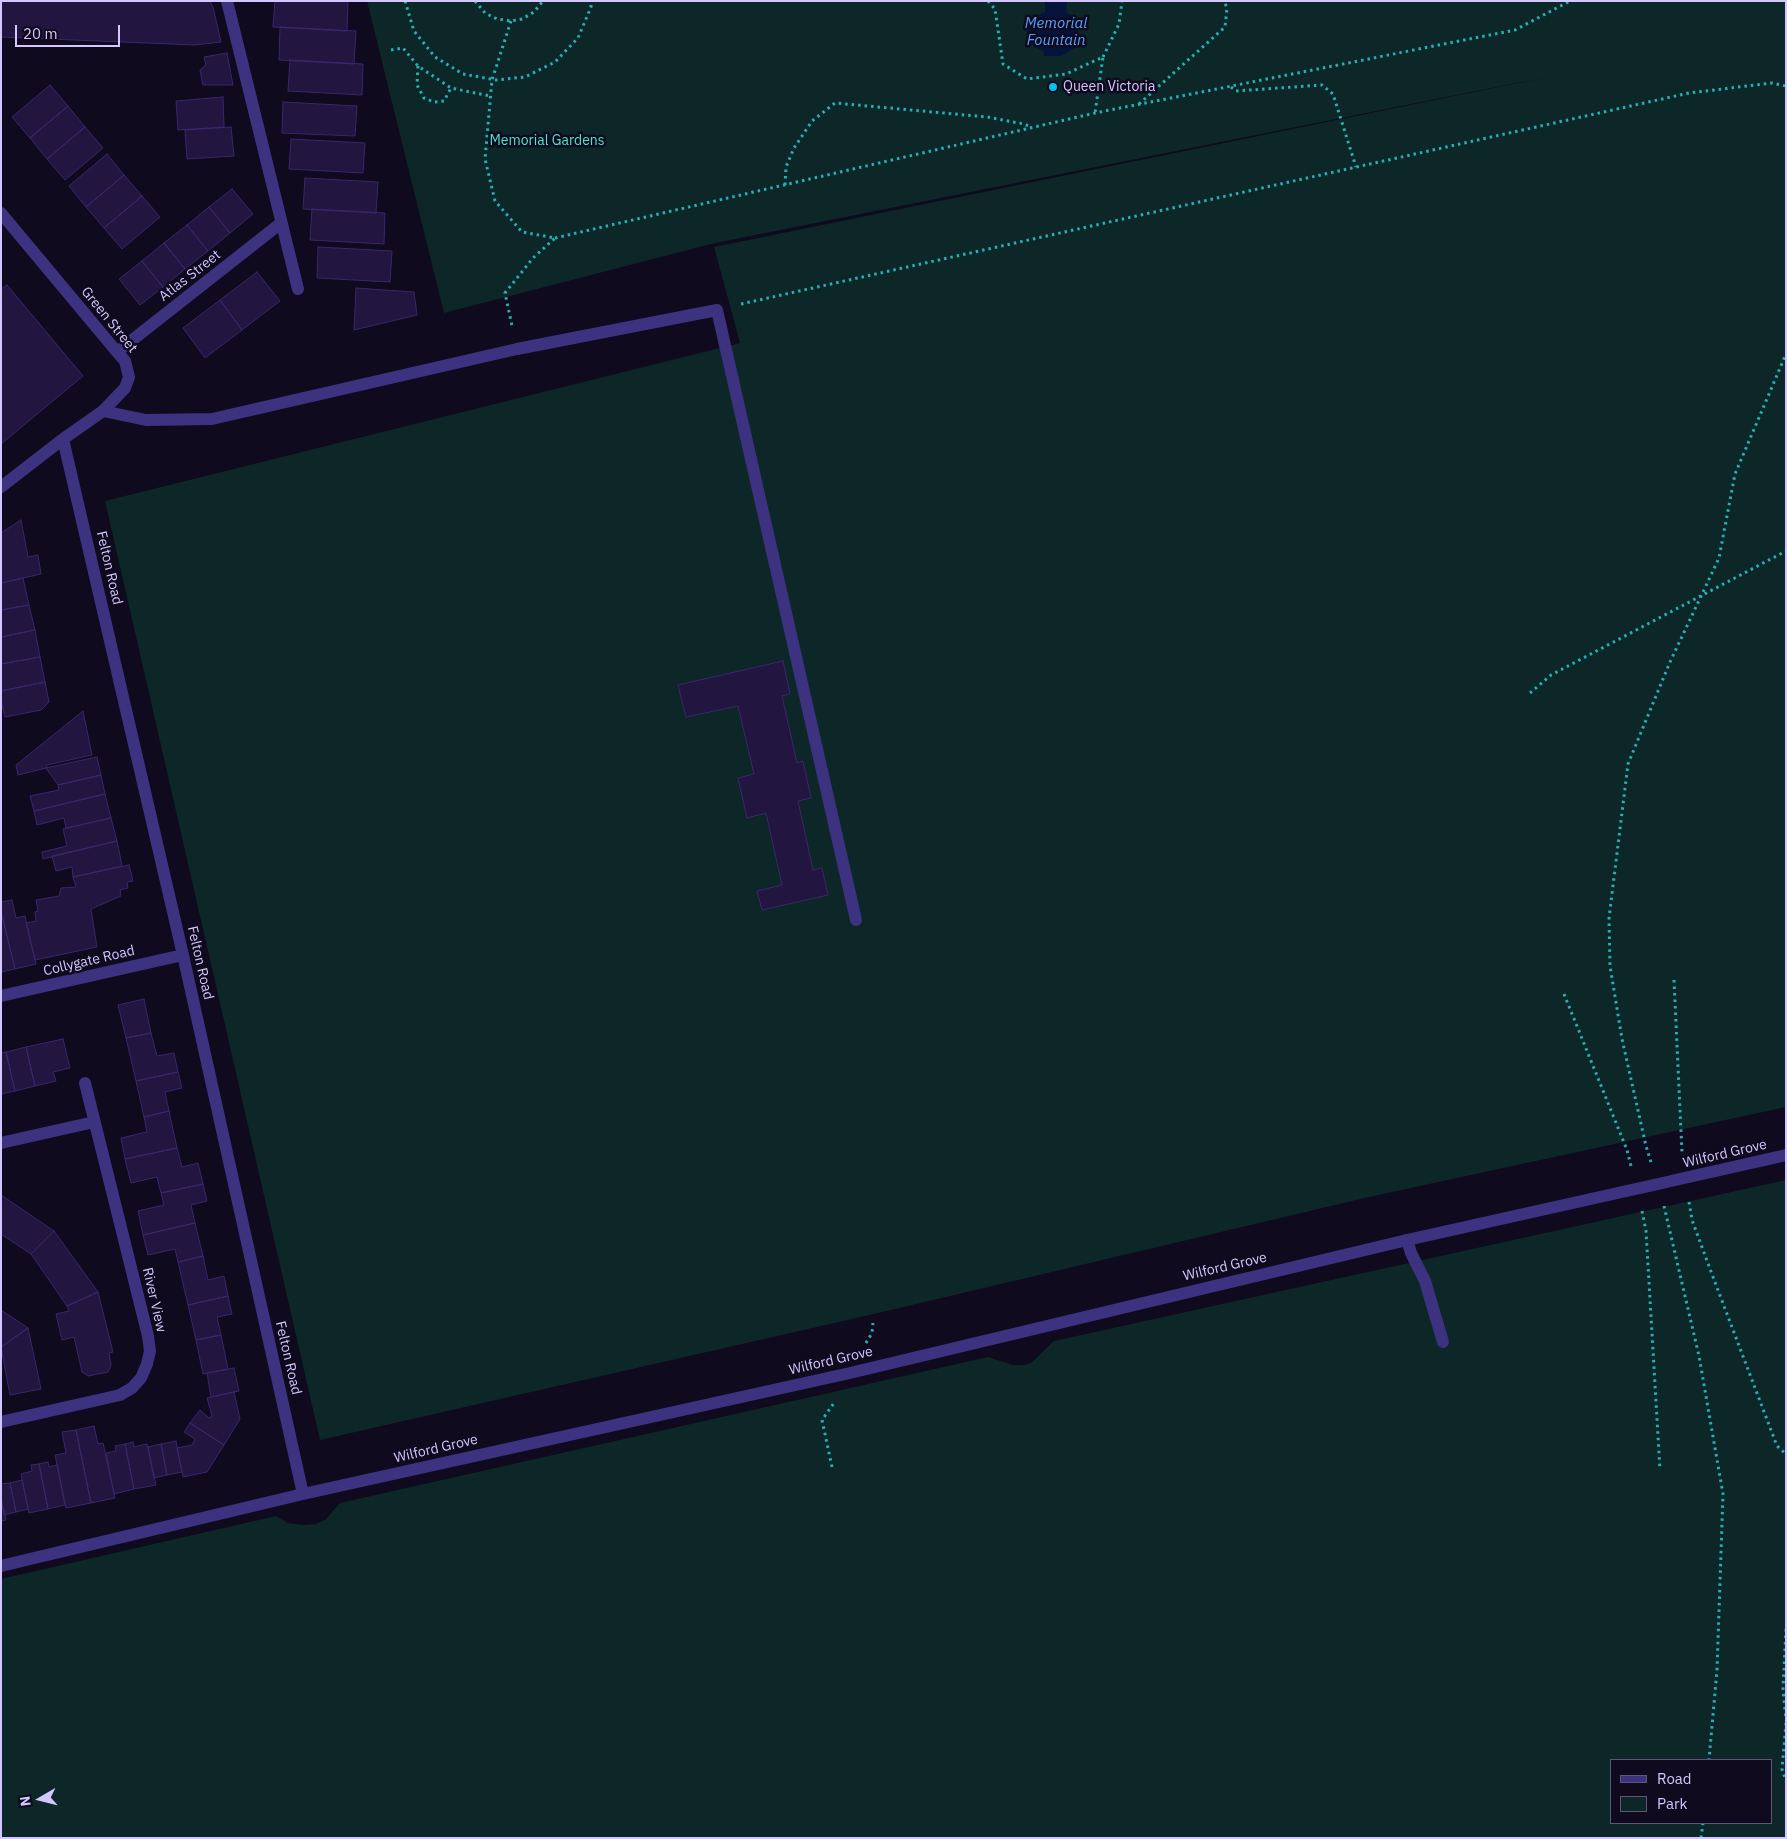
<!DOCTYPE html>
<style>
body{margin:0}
#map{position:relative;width:1787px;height:1839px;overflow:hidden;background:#0f0a1d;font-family:"IBM Plex Sans",sans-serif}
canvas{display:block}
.frame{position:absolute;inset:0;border:2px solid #d2c7ff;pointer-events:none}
.legend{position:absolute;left:1610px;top:1759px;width:162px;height:65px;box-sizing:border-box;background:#0f0a1d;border:1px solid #5d5677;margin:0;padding:6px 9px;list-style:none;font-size:15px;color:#d2c7ff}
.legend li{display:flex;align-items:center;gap:10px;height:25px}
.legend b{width:25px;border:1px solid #5d5677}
.north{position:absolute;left:15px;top:1774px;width:50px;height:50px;-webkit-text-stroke:4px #0f0a1d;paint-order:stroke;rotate:262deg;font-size:14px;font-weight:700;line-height:20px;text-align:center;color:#d2c7ff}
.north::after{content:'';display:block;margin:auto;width:18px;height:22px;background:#d2c7ff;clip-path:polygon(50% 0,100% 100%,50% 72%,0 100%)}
.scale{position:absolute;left:15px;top:25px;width:105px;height:22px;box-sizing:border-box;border:2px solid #d2c7ff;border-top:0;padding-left:6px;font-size:15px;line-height:18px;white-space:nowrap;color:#d2c7ff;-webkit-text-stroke:4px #0f0a1d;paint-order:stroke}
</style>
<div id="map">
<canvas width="1787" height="1839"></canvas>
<div class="frame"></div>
<ul class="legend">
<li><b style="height:6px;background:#3c3280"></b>Road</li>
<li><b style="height:14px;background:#0d2628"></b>Park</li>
</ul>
<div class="north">N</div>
<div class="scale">20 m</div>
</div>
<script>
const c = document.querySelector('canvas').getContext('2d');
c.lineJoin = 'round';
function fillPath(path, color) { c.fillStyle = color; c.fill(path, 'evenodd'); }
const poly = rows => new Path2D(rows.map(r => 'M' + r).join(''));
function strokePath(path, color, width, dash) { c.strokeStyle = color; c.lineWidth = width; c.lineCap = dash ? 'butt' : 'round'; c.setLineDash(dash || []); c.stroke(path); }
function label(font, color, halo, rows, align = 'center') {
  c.font = font + ' "IBM Plex Sans",sans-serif'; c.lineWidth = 5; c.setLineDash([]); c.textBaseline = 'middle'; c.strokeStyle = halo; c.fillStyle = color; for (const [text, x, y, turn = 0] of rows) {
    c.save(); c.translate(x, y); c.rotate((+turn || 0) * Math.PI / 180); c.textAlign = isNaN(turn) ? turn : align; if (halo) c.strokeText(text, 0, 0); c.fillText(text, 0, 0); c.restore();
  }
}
fillPath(poly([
 [367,1,1786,1,1786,1107,1369,1197,874,1314,320,1440,105,501,740,343,714,247,1567,73,715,243,444,313],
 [1786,1180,1786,1838,1,1838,1,1579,276,1516,288,1523,304,1525,316,1524,325,1520,340,1503,988,1357,1013,1365,1024,1365,1031,1363,1054,1341],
 [1611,1760,1771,1760,1771,1823,1611,1823]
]), '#0d2628');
fillPath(poly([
 [1045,1,1067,1,1066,12,1072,16,1077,24,1078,39,1075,48,1060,56,1044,56,1044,51,1034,47,1031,40,1027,40,1027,26,1032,23,1036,16,1045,12]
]), '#06143b');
const building = poly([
 [1,1,210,1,213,7,221,42,195,45,1,37,1,1],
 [275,1,348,1,347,31,273,27,275,1],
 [280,27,356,31,354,64,279,60,280,27],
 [227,53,233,85,203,85,200,70,206,65,204,57,227,53],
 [290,60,363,64,362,95,288,91,290,60],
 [50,85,68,106,30,138,12,117,50,85],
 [223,97,224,127,178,130,176,101,223,97],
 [283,102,357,106,355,136,282,133,283,102],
 [68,106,85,127,47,159,30,138,68,106],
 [85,127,103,148,65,180,47,159,85,127],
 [231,127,234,156,187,159,185,130,231,127],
 [291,139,365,143,363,173,289,169,291,139],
 [107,154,124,175,86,207,69,186,107,154],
 [124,175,142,196,104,228,86,207,124,175],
 [305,178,378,182,376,213,303,209,305,178],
 [232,189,253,214,230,233,209,207,232,189],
 [142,196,160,217,122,249,104,228,142,196],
 [209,207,230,233,208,251,187,225,209,207],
 [312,209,385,213,384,244,310,240,312,209],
 [187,225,208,251,185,269,164,243,187,225],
 [164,243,185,269,163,287,142,261,164,243],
 [318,247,392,251,390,282,317,278,318,247],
 [142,261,163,287,140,305,119,279,142,261],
 [257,272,280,301,242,330,220,300,257,272],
 [7,285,83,376,1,444,1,289,7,285],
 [356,288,414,292,417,315,354,330,356,288],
 [220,300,242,330,205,358,183,328,220,300],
 [21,520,28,557,38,555,41,574,1,583,1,533,21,520],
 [23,578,29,605,1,610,1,583,23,578],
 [29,605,35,630,1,637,1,610,29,605],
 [35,630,40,657,1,664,1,637,35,630],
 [40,657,45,682,1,691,1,664,40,657],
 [783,661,790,694,782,696,797,763,803,761,811,798,798,801,813,870,822,868,828,895,762,910,757,891,782,885,766,813,747,818,738,778,754,774,738,706,686,717,678,685,783,661],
 [45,682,49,702,41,710,5,717,1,700,1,691,45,682],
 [83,711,92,755,47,765,46,768,18,775,16,765,83,711],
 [97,757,101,775,58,785,46,768,97,757],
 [101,775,105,794,34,811,30,796,59,790,58,785,101,775],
 [105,794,111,818,66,828,64,818,37,825,34,811,105,794],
 [111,818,117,841,43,859,42,852,67,846,63,829,111,818],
 [117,841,122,866,73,877,72,867,56,871,52,856,117,841],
 [129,865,133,881,127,882,128,888,120,890,121,896,91,909,97,947,35,960,26,923,36,921,35,912,38,911,36,900,59,896,61,888,76,887,73,877,129,865],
 [12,900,16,918,25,916,36,964,15,969,1,911,1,902,12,900],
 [1,911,15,969,1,972,1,911],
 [144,999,151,1033,126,1038,118,1005,144,999],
 [151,1033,157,1056,174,1053,178,1072,136,1081,126,1038,151,1033],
 [63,1039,70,1068,53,1072,56,1081,35,1086,26,1047,63,1039],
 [26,1047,35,1086,15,1091,6,1052,26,1047],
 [6,1052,15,1091,1,1094,1,1053,6,1052],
 [178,1072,182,1088,165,1092,169,1111,144,1117,136,1081,178,1072],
 [169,1111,177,1148,125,1159,121,1138,147,1132,144,1117,169,1111],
 [177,1148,182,1167,198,1163,203,1184,161,1193,157,1177,131,1183,125,1159,177,1148],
 [203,1184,207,1201,191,1205,195,1223,143,1235,138,1211,164,1205,161,1193,203,1184],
 [1,1195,54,1231,31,1254,1,1234,1,1195],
 [195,1223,203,1256,178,1262,175,1249,148,1255,143,1235,195,1223],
 [54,1231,98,1292,67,1306,31,1254,54,1231],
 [203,1256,208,1280,224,1276,228,1296,188,1305,178,1262,203,1256],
 [98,1292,113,1352,109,1353,111,1365,108,1372,88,1376,82,1372,74,1337,62,1340,56,1314,69,1311,67,1306,98,1292],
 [228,1296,232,1314,217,1317,221,1335,196,1340,188,1305,228,1296],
 [1,1310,28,1328,1,1347,1,1310],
 [28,1328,41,1389,10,1395,1,1347,28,1328],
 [221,1335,228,1369,203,1374,196,1340,221,1335],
 [234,1368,239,1391,211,1397,207,1373,234,1368],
 [234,1392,240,1419,224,1445,190,1423,200,1410,209,1418,212,1416,207,1398,234,1392],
 [190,1423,224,1445,207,1472,183,1477,177,1448,192,1445,195,1439,184,1432,190,1423],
 [94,1426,98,1444,103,1443,115,1498,91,1503,76,1430,94,1426],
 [76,1430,91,1503,66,1508,55,1455,66,1453,62,1432,76,1430],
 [176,1441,182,1472,167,1475,161,1444,176,1441],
 [133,1442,134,1447,147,1444,156,1485,134,1489,125,1444,133,1442],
 [125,1444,134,1489,114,1494,106,1453,116,1451,115,1446,125,1444],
 [161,1444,167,1475,154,1478,148,1447,161,1444],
 [48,1462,49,1467,57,1465,65,1505,48,1509,39,1464,48,1462],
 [39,1464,48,1509,29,1513,21,1474,32,1471,31,1465,39,1464],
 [22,1480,28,1509,16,1512,10,1483,22,1480],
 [10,1483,16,1512,4,1515,1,1499,1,1484,10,1483],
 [1,1499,6,1520,1,1521,1,1499]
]);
fillPath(building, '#22153f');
strokePath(building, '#3b266d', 1);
strokePath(poly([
 [405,1,414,31,435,57,463,74,496,80,525,77,555,62,578,38,591,7,591,1],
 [475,1,485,13,497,19,511,21,522,19,534,12,543,1],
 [988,1,995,9,1003,64,1027,79,1066,74,1103,57,1095,113],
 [511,21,492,80,485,159,495,201,522,232,555,238,533,258,505,293,512,326],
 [391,50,403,48,418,66,451,88,490,96],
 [1103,57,1119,24,1122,1],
 [418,66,417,85,424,98,434,102,444,101,451,88],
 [1231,87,1236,91,1322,85,1333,94,1356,167],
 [1139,104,1225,27,1227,8,1224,1],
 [785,185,786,167,794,148,812,121,835,103,987,117,1024,124,1031,127],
 [555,238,1095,113,1515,30,1570,1],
 [741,304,1689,93,1772,83,1786,86],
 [1530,693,1551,675,1786,551],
 [1674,980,1682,1153],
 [1564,994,1627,1150,1631,1166],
 [1651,1162,1646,1146,1622,1039,1610,966,1609,918,1628,764,1670,662,1719,558,1735,474,1786,354],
 [1689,1202,1692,1220,1713,1277,1777,1446,1786,1454],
 [1664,1206,1699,1356,1723,1494,1717,1670,1709,1760],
 [1642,1211,1646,1231,1660,1470],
 [866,1343,872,1333,873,1323],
 [832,1467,822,1420,834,1403],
 [1786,1629,1783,1689,1786,1720],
 [1786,1723,1782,1769,1786,1781],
 [1701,1838,1703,1823]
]), '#25b0b4', 3, [2.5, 4]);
strokePath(poly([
 [103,411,146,420,212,419,517,349,717,310,856,920],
 [1407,1240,1411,1253,1425,1281,1443,1342]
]), '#3c3280', 12);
strokePath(poly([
 [227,1,298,289],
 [1,213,117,352,125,361,129,377,125,388,103,411,63,439,1,487],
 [117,352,281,223],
 [63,439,183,955,303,1494],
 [1,996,183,955],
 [1,1143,94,1122],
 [1671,1181,1786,1155],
 [1,1422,120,1395,132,1388,141,1378,147,1364,150,1351,148,1336,85,1083],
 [1,1566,303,1494,850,1373,1407,1240,1667,1182]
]), '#3c3280', 12);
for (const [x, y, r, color] of [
 [1053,87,5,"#00c3f2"]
]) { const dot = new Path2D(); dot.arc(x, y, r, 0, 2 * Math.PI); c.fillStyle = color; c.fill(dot); strokePath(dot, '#0f0a1d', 2); }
label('14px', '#d2c7ff', '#0f0a1d', [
 ["Queen Victoria",1063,87]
], 'left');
label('14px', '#4ce5ce', '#0f0a1d', [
 ["Memorial Gardens",547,141]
]);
label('14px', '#d2c7ff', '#0f0a1d', [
 ["Atlas Street",190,276,-38],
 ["Green Street",109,320,51],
 ["Felton Road",109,568,77],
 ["Collygate Road",89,961,-13],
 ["Felton Road",200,963,77],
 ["Wilford Grove",1725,1154,-13],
 ["Wilford Grove",1225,1267,-13],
 ["River View",154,1300,77],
 ["Felton Road",288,1358,77],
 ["Wilford Grove",831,1361,-13],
 ["Wilford Grove",436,1449,-13]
]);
label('italic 15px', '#55a0ff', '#0f0a1d', [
 ["Memorial",1056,24],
 ["Fountain",1056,41]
]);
</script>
